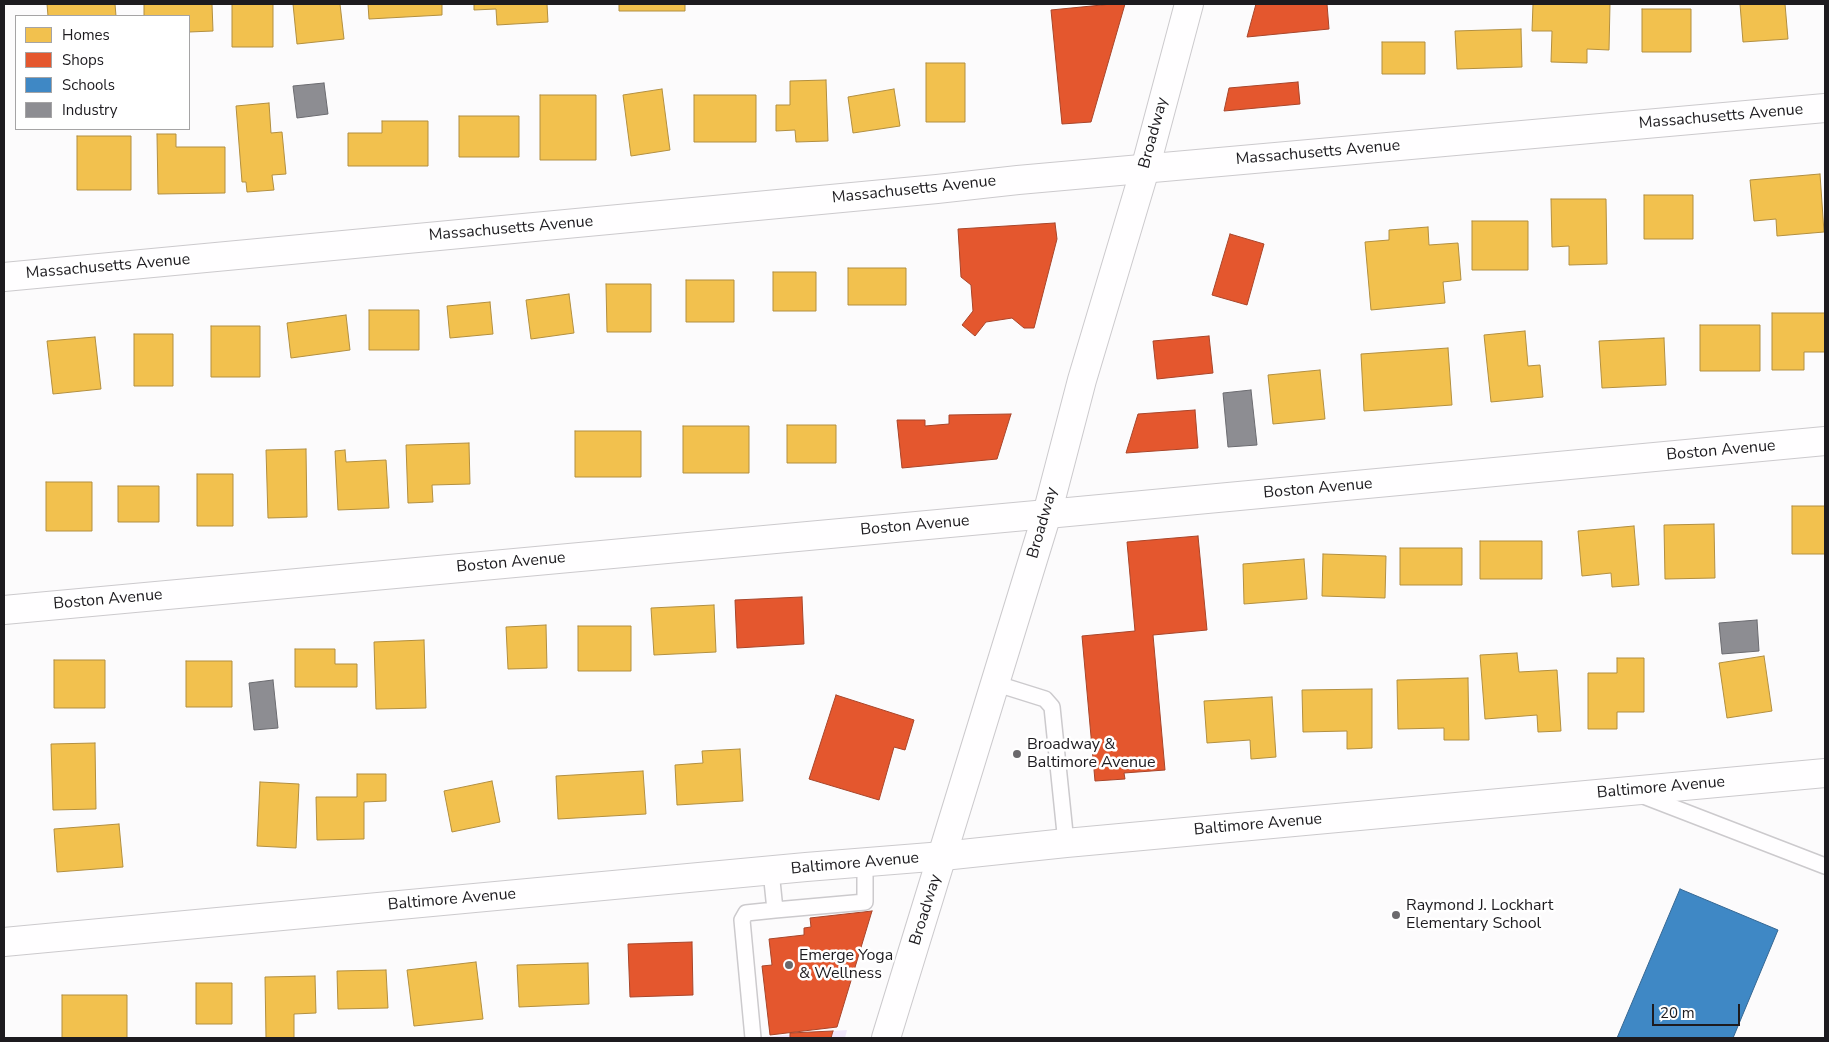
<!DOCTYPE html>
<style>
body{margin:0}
#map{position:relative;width:1829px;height:1042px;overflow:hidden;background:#fcfbfc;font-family:"Nunito Sans",sans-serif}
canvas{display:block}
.frame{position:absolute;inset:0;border:5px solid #1d1b1f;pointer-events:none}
.legend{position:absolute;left:15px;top:15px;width:175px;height:115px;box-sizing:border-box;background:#fff;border:1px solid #a5a4a5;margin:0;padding:6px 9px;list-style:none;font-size:15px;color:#1d1b1f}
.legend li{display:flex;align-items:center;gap:10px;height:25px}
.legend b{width:25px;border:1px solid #a5a4a5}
.scale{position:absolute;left:1652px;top:1004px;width:88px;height:22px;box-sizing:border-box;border:2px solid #1d1b1f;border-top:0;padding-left:6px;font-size:15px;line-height:18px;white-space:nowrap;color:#1d1b1f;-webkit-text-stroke:4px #fff;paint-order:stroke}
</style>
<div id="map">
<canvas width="1829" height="1042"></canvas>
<div class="frame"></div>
<ul class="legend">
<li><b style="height:14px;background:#f2c14e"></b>Homes</li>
<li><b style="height:14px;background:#e4572e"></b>Shops</li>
<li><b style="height:14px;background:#3f88c5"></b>Schools</li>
<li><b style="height:14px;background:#8d8d92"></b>Industry</li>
</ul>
<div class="scale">20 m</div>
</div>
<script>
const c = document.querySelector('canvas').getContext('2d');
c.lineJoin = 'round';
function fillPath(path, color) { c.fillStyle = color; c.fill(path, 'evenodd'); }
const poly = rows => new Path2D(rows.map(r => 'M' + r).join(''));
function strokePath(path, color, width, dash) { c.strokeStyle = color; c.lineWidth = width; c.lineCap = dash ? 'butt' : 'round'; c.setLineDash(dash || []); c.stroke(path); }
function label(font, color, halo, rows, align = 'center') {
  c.font = font + ' "Nunito Sans",sans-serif'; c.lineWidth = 5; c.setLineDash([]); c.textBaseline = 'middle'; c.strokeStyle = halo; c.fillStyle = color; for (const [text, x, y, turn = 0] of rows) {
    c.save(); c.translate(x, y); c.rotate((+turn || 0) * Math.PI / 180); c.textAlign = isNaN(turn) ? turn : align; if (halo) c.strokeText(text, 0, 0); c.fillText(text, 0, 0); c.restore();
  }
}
fillPath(poly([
 [847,1030,845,1038,752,1038,833,1031]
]), '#f0e6fa');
const homes = poly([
 [47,4,115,4,116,16,48,16,47,4],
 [144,4,212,4,213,31,189,32,189,16,144,16,144,4],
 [232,4,273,4,273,47,232,47,232,4],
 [293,4,340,4,344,39,297,44,293,4],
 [368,4,442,4,442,15,369,19,368,4],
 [474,4,547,4,548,22,497,25,496,9,474,10,474,4],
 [619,4,685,4,685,11,619,11,619,4],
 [1533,4,1610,4,1609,50,1587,49,1587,63,1551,62,1552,31,1532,31,1533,4],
 [1740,4,1785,4,1788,39,1743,42,1740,4],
 [1642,9,1691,9,1691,52,1642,52,1642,9],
 [1521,29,1522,67,1457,69,1455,31,1521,29],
 [1382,42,1425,42,1425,74,1382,74,1382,42],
 [926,63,965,63,965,122,926,122,926,63],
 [826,80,828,141,796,142,795,130,776,131,776,105,790,105,790,81,826,80],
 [662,89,670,150,631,156,623,95,662,89],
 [894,89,900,126,853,133,848,97,894,89],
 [540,95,596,95,596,160,540,160,540,95],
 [694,95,756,95,756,142,694,142,694,95],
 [269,103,271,133,282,132,286,174,272,175,274,190,247,192,246,182,242,182,236,106,269,103],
 [459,116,519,116,519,157,459,157,459,116],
 [382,121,428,121,428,166,348,166,348,133,382,133,382,121],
 [157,134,176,134,176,147,225,147,225,193,158,194,157,134],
 [77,136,131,136,131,190,77,190,77,136],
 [1820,174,1824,232,1777,236,1776,219,1754,221,1750,180,1820,174],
 [1644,195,1693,195,1693,239,1644,239,1644,195],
 [1551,199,1606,199,1607,264,1569,265,1569,246,1552,247,1551,199],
 [1472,221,1528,221,1528,270,1472,270,1472,221],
 [1428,227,1429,245,1458,243,1461,280,1443,282,1445,303,1371,310,1365,242,1389,240,1389,230,1428,227],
 [848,268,906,268,906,305,848,305,848,268],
 [773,272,816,272,816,311,773,311,773,272],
 [686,280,734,280,734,322,686,322,686,280],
 [606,284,651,284,651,332,607,332,606,284],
 [569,294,574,333,531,339,526,300,569,294],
 [490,302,493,334,450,338,447,306,490,302],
 [369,310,419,310,419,350,369,350,369,310],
 [1772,313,1825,313,1825,352,1804,352,1804,370,1772,370,1772,313],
 [346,315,350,350,291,358,287,323,346,315],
 [1700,325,1760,325,1760,371,1700,371,1700,325],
 [211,326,260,326,260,377,211,377,211,326],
 [1525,331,1528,366,1540,365,1543,397,1491,402,1484,335,1525,331],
 [134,334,173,334,173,386,134,386,134,334],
 [95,337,101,389,53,394,47,341,95,337],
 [1664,338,1666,385,1602,388,1599,341,1664,338],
 [1448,348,1452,405,1364,411,1361,354,1448,348],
 [1320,370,1325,419,1273,424,1268,375,1320,370],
 [787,425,836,425,836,463,787,463,787,425],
 [683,426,749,426,749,473,683,473,683,426],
 [575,431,641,431,641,477,575,477,575,431],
 [469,443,470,484,432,485,433,502,408,503,406,445,469,443],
 [306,449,307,517,268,518,266,450,306,449],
 [345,450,346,462,386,460,389,508,338,510,335,451,345,450],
 [197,474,233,474,233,526,197,526,197,474],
 [46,482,92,482,92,531,46,531,46,482],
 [118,486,159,486,159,522,118,522,118,486],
 [1792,506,1825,506,1825,554,1792,554,1792,506],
 [1714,524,1715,578,1665,579,1664,525,1714,524],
 [1634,526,1639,585,1612,587,1611,573,1582,576,1578,531,1634,526],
 [1480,541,1542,541,1542,579,1480,579,1480,541],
 [1400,548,1462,548,1462,585,1400,585,1400,548],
 [1323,554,1386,556,1385,598,1322,596,1323,554],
 [1304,559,1307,599,1244,604,1243,564,1304,559],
 [714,605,716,652,654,655,651,608,714,605],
 [546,625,547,668,508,669,506,627,546,625],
 [578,626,631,626,631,671,578,671,578,626],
 [424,640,426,708,376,709,374,642,424,640],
 [295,649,335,649,335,664,357,664,357,687,295,687,295,649],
 [1517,653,1519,672,1557,670,1561,731,1538,732,1537,715,1485,719,1480,655,1517,653],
 [1764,656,1772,711,1727,718,1719,663,1764,656],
 [1617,658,1644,658,1644,712,1617,712,1617,729,1588,729,1588,673,1617,673,1617,658],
 [54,660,105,660,105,708,54,708,54,660],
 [186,661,232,661,232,707,186,707,186,661],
 [1468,678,1469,740,1444,740,1444,728,1398,729,1397,680,1468,678],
 [1372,689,1372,748,1347,749,1347,731,1303,732,1302,690,1372,689],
 [1272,697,1276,757,1251,759,1250,740,1207,743,1204,701,1272,697],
 [95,743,96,809,53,810,51,744,95,743],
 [740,749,743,801,677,805,675,765,703,763,702,751,740,749],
 [643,771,646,814,558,819,556,776,643,771],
 [357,774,386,774,386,801,364,802,364,839,317,840,316,797,357,797,357,774],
 [492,781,500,822,452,832,444,791,492,781],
 [260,782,299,784,296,848,257,846,260,782],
 [119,824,123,867,57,872,54,829,119,824],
 [476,962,483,1019,414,1026,407,970,476,962],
 [588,963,589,1004,519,1007,517,965,588,963],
 [386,970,388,1008,338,1009,337,971,386,970],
 [315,976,316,1013,294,1014,294,1038,266,1038,265,977,315,976],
 [196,983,232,983,232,1024,196,1024,196,983],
 [62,995,127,995,127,1038,62,1038,62,995]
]);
fillPath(homes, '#f2c14e');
strokePath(homes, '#b28f40', 1);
const shops = poly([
 [1112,4,1125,4,1091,122,1062,124,1051,10,1112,4],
 [1256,4,1327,4,1329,29,1247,37,1256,4],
 [1298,82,1300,104,1224,111,1229,88,1298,82],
 [1055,223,1057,239,1034,328,1024,328,1012,318,986,322,975,336,962,325,973,311,971,285,961,277,958,229,1055,223],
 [1230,234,1264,244,1247,305,1212,295,1230,234],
 [1209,336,1213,373,1157,379,1153,341,1209,336],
 [1195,410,1198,448,1126,453,1138,414,1195,410],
 [1011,414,997,459,902,468,897,420,925,420,925,426,949,424,949,415,1011,414],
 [1198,536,1207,630,1153,635,1165,770,1124,773,1125,779,1095,781,1082,636,1135,631,1127,542,1198,536],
 [802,597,804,644,737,648,735,600,802,597],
 [836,695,914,720,905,750,894,747,879,800,809,779,836,695],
 [872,911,837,1027,770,1035,762,966,772,965,769,939,804,935,804,928,811,927,810,918,872,911],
 [692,942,693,995,630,997,628,944,692,942],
 [833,1031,831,1038,790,1038,790,1033,833,1031]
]);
fillPath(shops, '#e4572e');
strokePath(shops, '#a8452a', 1);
const schools = poly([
 [1680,889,1778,930,1733,1038,1617,1038,1680,889]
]);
fillPath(schools, '#3f88c5');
strokePath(schools, '#356793', 1);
const industry = poly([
 [324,83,328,114,297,118,293,86,324,83],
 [1251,390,1257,445,1228,447,1223,393,1251,390],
 [1757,620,1759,651,1722,654,1719,623,1757,620],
 [273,680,278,728,254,730,249,683,273,680]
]);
fillPath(industry, '#8d8d92');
strokePath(industry, '#6b6b70', 1);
const lane = poly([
 [994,683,1045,699,1052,707,1066,843],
 [1641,795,1825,866],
 [775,910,865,902,865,862],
 [753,1038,742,920,746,913,775,910,771,871]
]);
const street = poly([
 [4,277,937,189,1018,180,1825,108],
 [4,610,1047,514,1825,441],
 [4,942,806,867,943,856,1066,843,1825,773]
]);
const secondary = poly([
 [886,1038,1047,514,1082,380,1145,169,1189,4]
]);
strokePath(lane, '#cccacd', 18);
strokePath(street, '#cccacd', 30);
strokePath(secondary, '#cccacd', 30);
strokePath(lane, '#fffeff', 15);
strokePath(street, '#fffeff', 28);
strokePath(secondary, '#fffeff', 28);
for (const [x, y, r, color] of [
 [1017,754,5,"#6b696c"],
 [1396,915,5,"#6b696c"],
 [789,965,5,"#6b696c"]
]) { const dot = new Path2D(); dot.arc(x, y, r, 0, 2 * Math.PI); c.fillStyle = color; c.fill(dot); strokePath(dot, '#fff', 2); }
label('16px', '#1d1b1f', '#fff', [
 ["Massachusetts Avenue",1721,117,-5],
 ["Broadway",1154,133,-75],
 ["Massachusetts Avenue",1318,153,-5],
 ["Massachusetts Avenue",914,190,-6],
 ["Massachusetts Avenue",511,229,-5],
 ["Massachusetts Avenue",108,267,-5],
 ["Boston Avenue",1721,451,-5],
 ["Boston Avenue",1318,489,-5],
 ["Broadway",1043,523,-74],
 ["Boston Avenue",915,526,-5],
 ["Boston Avenue",511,563,-5],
 ["Boston Avenue",108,600,-5],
 ["Baltimore Avenue",1661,788,-5],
 ["Baltimore Avenue",1258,825,-5],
 ["Baltimore Avenue",855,864,-5],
 ["Baltimore Avenue",452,900,-5],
 ["Broadway",926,910,-73]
]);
label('16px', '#1d1b1f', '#fff', [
 ["Broadway &",1027,745],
 ["Baltimore Avenue",1027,763],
 ["Raymond J. Lockhart",1406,906],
 ["Elementary School",1406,924],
 ["Emerge Yoga",799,956],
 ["& Wellness",799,974]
], 'left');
</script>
